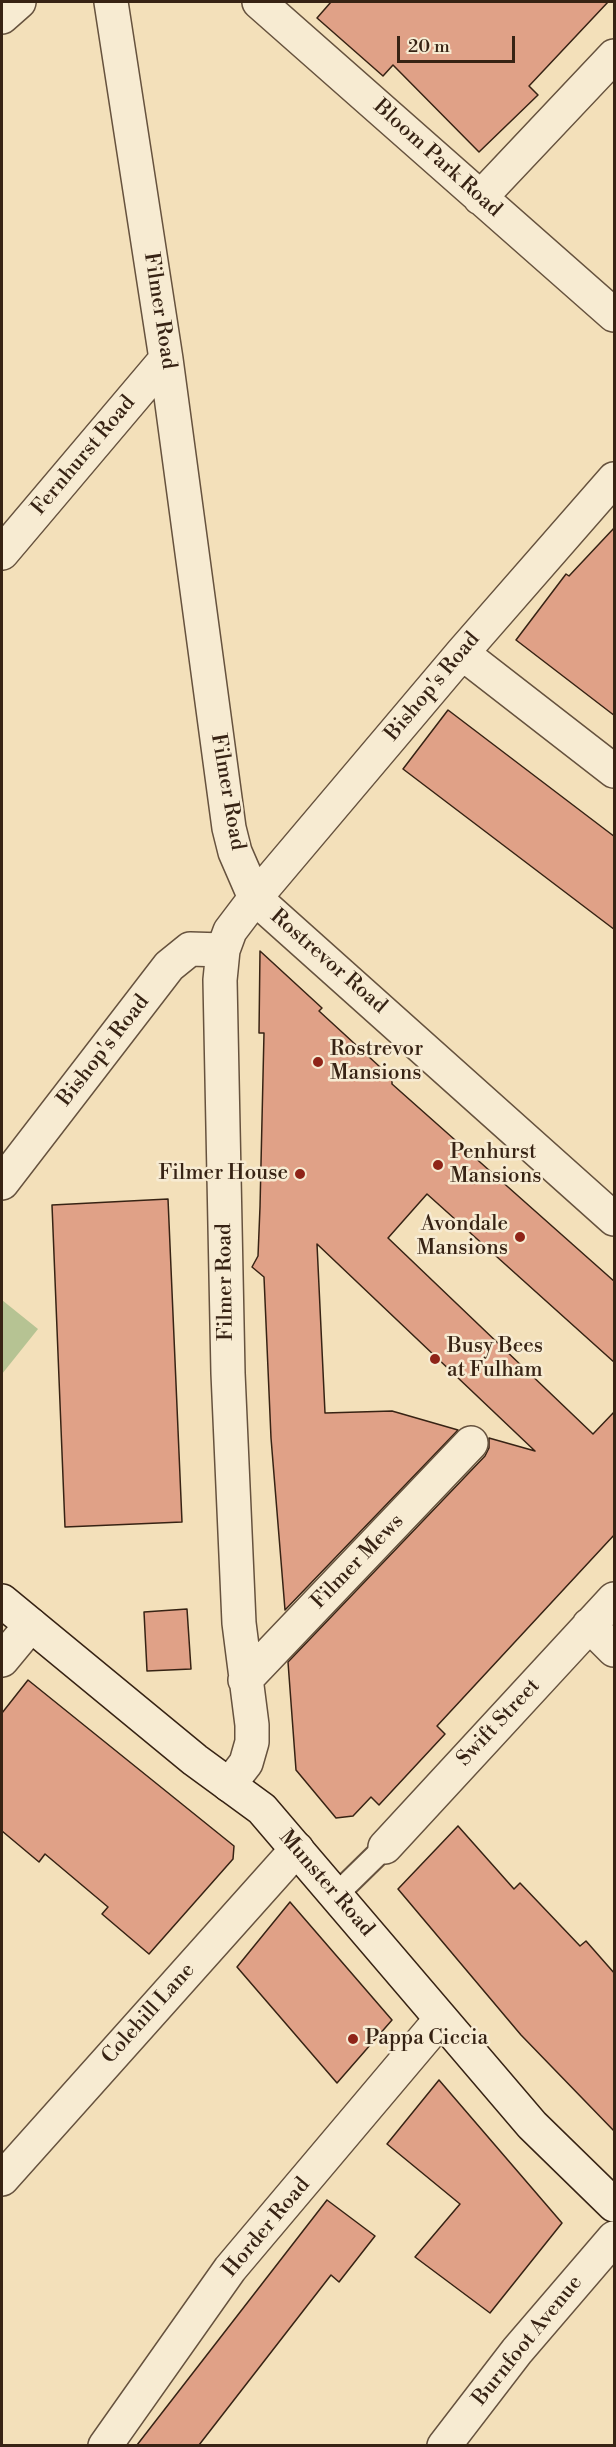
<!DOCTYPE html>
<style>
body{margin:0}
#map{position:relative;width:616px;height:2447px;overflow:hidden;background:#f3e0ba;font-family:"Libre Bodoni",serif}
canvas{display:block}
.frame{position:absolute;inset:0;border:3px solid #372314;pointer-events:none}
.scale{position:absolute;left:397px;top:36px;width:118px;height:27px;box-sizing:border-box;border:3px solid #372314;border-top:0;padding-left:8px;font-size:18px;line-height:21px;white-space:nowrap;color:#372314;-webkit-text-stroke:4px #f7ebd2;paint-order:stroke}
</style>
<div id="map">
<canvas width="616" height="2447"></canvas>
<div class="frame"></div>
<div class="scale">20 m</div>
</div>
<script>
const c = document.querySelector('canvas').getContext('2d');
c.lineJoin = 'round';
function fillPath(path, color) { c.fillStyle = color; c.fill(path, 'evenodd'); }
const poly = rows => new Path2D(rows.map(r => 'M' + r).join(''));
function strokePath(path, color, width, dash) { c.strokeStyle = color; c.lineWidth = width; c.lineCap = dash ? 'butt' : 'round'; c.setLineDash(dash || []); c.stroke(path); }
function label(font, color, halo, rows, align = 'center') {
  c.font = font + ' "Libre Bodoni",serif'; c.lineWidth = 5; c.setLineDash([]); c.textBaseline = 'middle'; c.strokeStyle = halo; c.fillStyle = color; for (const [text, x, y, turn = 0] of rows) {
    c.save(); c.translate(x, y); c.rotate((+turn || 0) * Math.PI / 180); c.textAlign = isNaN(turn) ? turn : align; if (halo) c.strokeText(text, 0, 0); c.fillText(text, 0, 0); c.restore();
  }
}
fillPath(poly([
 [2,1300,38,1329,2,1374]
]), '#b6c393');
const building = poly([
 [331,2,608,2,529,86,538,95,479,152,393,65,383,76,317,18,331,2],
 [615,527,615,716,516,640,566,574,569,576,615,527],
 [448,710,615,837,615,930,403,769,448,710],
 [260,951,322,1008,319,1011,392,1078,392,1084,615,1282,615,1363,427,1194,388,1238,593,1434,615,1411,615,1534,437,1726,445,1734,379,1805,371,1797,353,1816,336,1818,296,1770,288,1662,485,1456,489,1448,489,1438,535,1451,317,1244,325,1413,392,1411,458,1430,285,1610,271,1438,264,1277,252,1267,258,1256,260,1207,264,1033,259,1033,260,951],
 [168,1199,182,1522,65,1527,52,1205,168,1199],
 [187,1609,191,1669,147,1671,144,1612,187,1609],
 [28,1680,234,1846,233,1859,149,1954,102,1914,108,1907,45,1854,39,1862,2,1831,2,1713,28,1680],
 [458,1826,514,1889,520,1883,580,1946,586,1941,615,1974,615,2132,521,2035,398,1889,458,1826],
 [290,1902,392,2020,337,2083,237,1967,290,1902],
 [439,2080,562,2223,490,2313,415,2257,460,2204,387,2144,439,2080],
 [327,2200,375,2236,339,2282,331,2275,199,2445,137,2445,327,2200]
]);
fillPath(building, '#e0a187');
strokePath(building, '#372314', 1.5);
const lane = poly([
 [337,1894,385,1847]
]);
const street = poly([
 [111,2,166,359,229,828,235,852,255,898,614,1219],
 [259,2,614,315],
 [2,17,19,2],
 [480,198,614,56],
 [2,553,166,359],
 [462,653,614,771],
 [2,1183,169,966,190,949,223,950],
 [589,1625,614,1650],
 [2,1660,31,1625],
 [245,1680,471,1443],
 [229,1785,246,1763,252,1742,252,1725,239,1623,228,1373,220,980,223,950,230,931,255,898,462,653,614,479],
 [385,1847,614,1599],
 [2,2179,297,1849],
 [105,2446,230,2269,441,2019],
 [444,2446,517,2351,614,2238]
]);
const secondary = poly([
 [2,1601,195,1760,262,1809,532,2125,614,2205]
]);
strokePath(lane, '#66523e', 26);
strokePath(street, '#66523e', 36);
strokePath(secondary, '#372314', 36);
strokePath(lane, '#f7ebd2', 22);
strokePath(street, '#f7ebd2', 33);
strokePath(secondary, '#f7ebd2', 33);
for (const [x, y, r, color] of [
 [318,1062,6,"#8f2418"],
 [438,1165,6,"#8f2418"],
 [300,1174,6,"#8f2418"],
 [520,1237,6,"#8f2418"],
 [435,1359,6,"#8f2418"],
 [353,2039,6,"#8f2418"]
]) { const dot = new Path2D(); dot.arc(x, y, r, 0, 2 * Math.PI); c.fillStyle = color; c.fill(dot); strokePath(dot, '#f7ebd2', 2); }
label('21px', '#372314', '#f7ebd2', [
 ["Bloom Park Road",437,159,42],
 ["Filmer Road",159,311,81],
 ["Fernhurst Road",84,456,-50],
 ["Bishop's Road",433,687,-50],
 ["Filmer Road",227,792,80],
 ["Rostrevor Road",328,962,41],
 ["Bishop's Road",104,1051,-52],
 ["Filmer Road",226,1282,-91],
 ["Filmer Mews",358,1562,-46],
 ["Swift Street",499,1723,-47],
 ["Munster Road",326,1884,49],
 ["Colehill Lane",149,2014,-48],
 ["Horder Road",267,2228,-50],
 ["Burnfoot Avenue",528,2341,-51]
]);
label('21px', '#372314', '#f7ebd2', [
 ["Rostrevor",330,1050],
 ["Mansions",330,1074],
 ["Penhurst",450,1153],
 ["Mansions",450,1177],
 ["Filmer House",288,1174,"right"],
 ["Avondale",508,1225,"right"],
 ["Mansions",508,1249,"right"],
 ["Busy Bees",447,1347],
 ["at Fulham",447,1371],
 ["Pappa Ciccia",365,2039]
], 'left');
</script>
